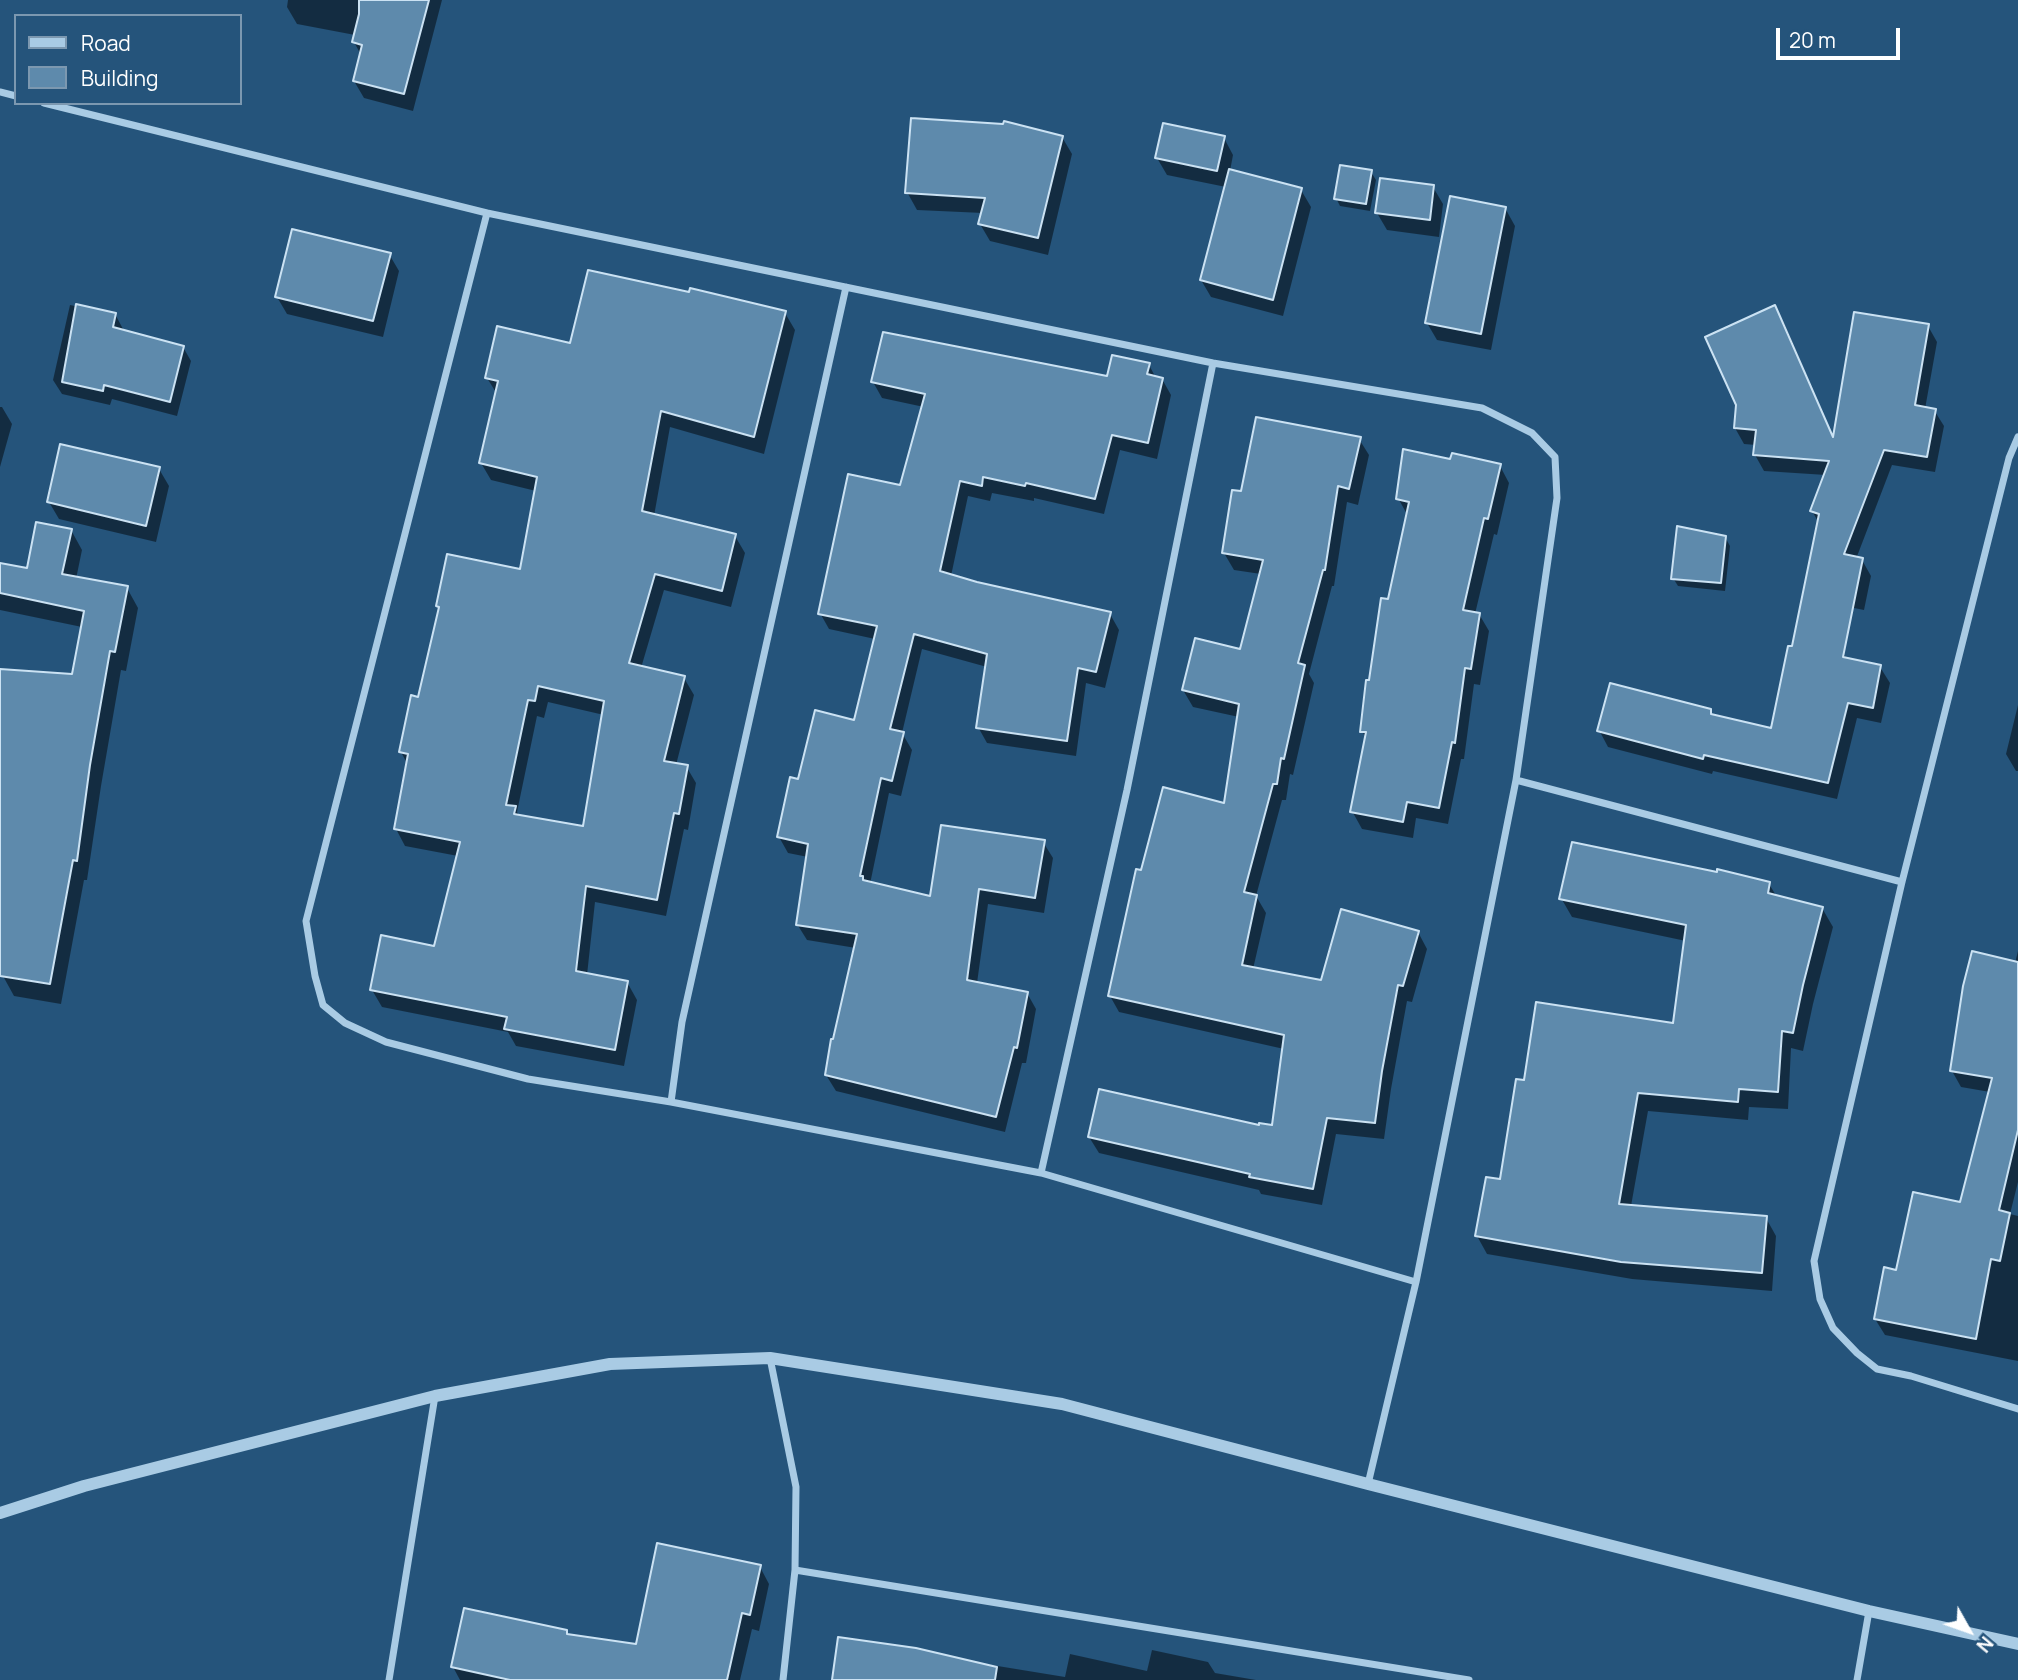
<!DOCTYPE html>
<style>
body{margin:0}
#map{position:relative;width:2018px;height:1680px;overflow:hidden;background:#25547b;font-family:Manrope,sans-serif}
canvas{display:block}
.legend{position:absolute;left:14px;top:14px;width:228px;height:91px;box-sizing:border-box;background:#25547b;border:2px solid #7c98b0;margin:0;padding:9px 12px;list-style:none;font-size:21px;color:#fff}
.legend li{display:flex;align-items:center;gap:14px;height:35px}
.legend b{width:35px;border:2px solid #7c98b0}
.north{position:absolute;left:1934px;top:1596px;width:70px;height:70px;-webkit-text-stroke:5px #25547b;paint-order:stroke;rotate:130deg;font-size:19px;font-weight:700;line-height:28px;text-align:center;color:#fff}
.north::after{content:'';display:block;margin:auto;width:24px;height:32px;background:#fff;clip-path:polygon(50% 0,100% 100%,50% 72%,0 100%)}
.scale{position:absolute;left:1776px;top:28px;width:124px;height:32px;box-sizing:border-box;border:4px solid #fff;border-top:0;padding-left:9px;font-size:21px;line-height:24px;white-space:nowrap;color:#fff;-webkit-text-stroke:5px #25547b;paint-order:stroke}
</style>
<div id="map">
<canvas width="2018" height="1680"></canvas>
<ul class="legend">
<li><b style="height:9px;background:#a9cbe4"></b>Road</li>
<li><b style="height:19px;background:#5e8aac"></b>Building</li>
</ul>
<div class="north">N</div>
<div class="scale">20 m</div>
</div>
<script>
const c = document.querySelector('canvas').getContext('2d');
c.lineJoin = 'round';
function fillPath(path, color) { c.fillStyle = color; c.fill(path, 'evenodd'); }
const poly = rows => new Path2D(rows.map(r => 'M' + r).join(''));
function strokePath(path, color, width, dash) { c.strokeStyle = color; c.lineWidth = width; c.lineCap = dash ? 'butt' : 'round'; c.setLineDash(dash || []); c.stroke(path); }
fillPath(poly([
 [288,0,442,0,413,111,364,98,354,81,361,55,354,42,355,35,297,24,287,7],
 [1062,137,1072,154,1048,255,990,241,980,224,983,213,917,210,907,192],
 [1224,138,1233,155,1230,171,1301,190,1311,207,1283,316,1211,297,1201,280,1226,187,1167,175,1157,158],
 [1371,172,1376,180,1370,211,1340,206,1336,198],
 [1433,187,1443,204,1439,237,1387,230,1377,213],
 [1505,208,1515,226,1491,350,1437,340,1427,323],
 [389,254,399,271,383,337,287,314,277,297],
 [70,305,115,314,123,329,122,332,183,347,191,361,177,416,112,399,110,405,62,394,53,380],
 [1775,308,1784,323,1834,439,1928,326,1937,342,1925,409,1934,410,1944,426,1935,472,1892,465,1856,559,1862,560,1871,576,1864,610,1839,605,1843,653,1847,660,1880,667,1890,683,1881,723,1857,718,1837,799,1713,771,1712,774,1608,747,1599,730,1710,711,1714,717,1772,730,1793,648,1819,523,1812,511,1826,475,1764,471,1755,455,1756,445,1744,444,1735,428],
 [785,313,795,330,764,454,670,427,654,516,735,536,745,553,731,607,664,590,641,668,684,678,694,695,676,765,686,766,696,783,688,830,684,829,666,916,595,902,587,975,627,982,637,1000,624,1066,516,1046,508,1032,382,1007,372,990,435,948,458,856,405,846,396,829,408,765,401,752,419,699,441,610,438,606,521,571,536,491,491,480,481,463,497,394,487,378,571,345],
 [548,702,604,715,584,829,520,817,517,812,537,716,544,718],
 [1149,365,1156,378,1162,379,1171,395,1157,459,1120,450,1104,514,1034,498,1034,501,992,493,990,501,968,496,951,576,1110,614,1119,630,1105,688,1086,683,1076,756,987,743,978,727,987,667,922,649,902,733,912,750,901,796,889,793,870,884,932,898,1043,842,1053,858,1044,913,988,904,977,983,1027,993,1036,1009,1026,1063,1022,1063,1005,1132,836,1091,826,1075,856,948,807,940,797,924,808,857,788,853,779,837,799,781,855,722,875,639,829,629,820,613,901,487,924,407,882,398,873,382,1108,378],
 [0,407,2,407,12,424,0,467],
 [1359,439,1369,455,1358,505,1347,502,1334,586,1332,586,1309,674,1314,683,1293,775,1290,774,1286,800,1282,800,1256,896,1266,913,1253,969,1322,982,1418,932,1427,949,1412,1002,1407,1001,1391,1089,1384,1139,1336,1134,1322,1205,1261,1194,1259,1190,1099,1153,1089,1137,1274,1127,1284,1049,1119,1012,1110,996,1143,872,1226,805,1239,717,1193,707,1183,690,1241,651,1261,574,1234,570,1224,553,1243,493],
 [1451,461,1500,466,1509,483,1497,535,1494,534,1475,614,1479,614,1489,631,1480,685,1474,684,1464,759,1461,759,1448,824,1416,818,1413,838,1362,829,1352,811,1366,738,1362,731,1370,682,1408,516,1398,498],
 [159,469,169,486,156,542,59,519,49,502],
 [71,530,82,550,76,579,127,588,138,608,126,671,121,670,101,786,87,880,84,880,61,1004,14,996,3,976,0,875,0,671,73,676,82,627,0,610,0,565,29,570],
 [1725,537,1730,546,1725,591,1678,586,1673,578],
 [2018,705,2018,771,2016,771,2006,754],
 [1769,884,1777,897,1822,908,1833,927,1813,1004,1803,1051,1791,1048,1788,1109,1749,1107,1748,1120,1648,1111,1631,1206,1766,1218,1776,1236,1772,1291,1632,1279,1487,1254,1477,1236,1501,1181,1525,1082,1675,1025,1686,941,1572,917,1561,898],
 [2018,951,2018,1182,2010,1214,2018,1216,2018,1361,1885,1335,1875,1319,1898,1272,1962,1204,1990,1092,1961,1087,1952,1071,2015,963],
 [760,1567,769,1584,759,1631,752,1629,740,1680,460,1680,453,1667,566,1632,569,1636,637,1646],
 [1152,1650,1208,1662,1215,1673,1256,1680,834,1680,961,1660,1065,1677,1070,1654,1147,1671]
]), '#0007');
const building = poly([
 [359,0,429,0,404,94,353,81,362,45,352,42,359,14,359,0],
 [911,118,1003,124,1004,121,1063,136,1038,238,978,224,985,198,905,193,911,118],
 [1163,123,1225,136,1217,171,1155,158,1163,123],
 [1340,165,1372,170,1366,204,1334,199,1340,165],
 [1229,169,1302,188,1273,300,1200,280,1229,169],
 [1380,178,1434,185,1430,220,1375,213,1380,178],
 [1450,196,1506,207,1481,334,1425,323,1450,196],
 [292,229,391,253,373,321,275,297,292,229],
 [588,270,689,292,690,288,786,311,754,437,661,411,642,511,736,534,722,591,655,574,629,663,685,676,664,761,688,765,679,814,674,813,657,900,586,886,576,971,628,981,615,1050,504,1029,507,1017,370,990,381,935,434,946,460,842,394,829,408,754,399,752,411,695,418,697,439,607,436,606,447,554,520,569,537,477,479,463,498,381,485,378,497,326,570,343,588,270],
 [538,686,604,701,583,826,514,814,516,806,506,805,528,700,535,701,538,686],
 [76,304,116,313,113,327,184,346,170,402,104,385,103,391,62,382,76,304],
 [1775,305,1833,437,1854,312,1929,324,1915,405,1936,409,1927,457,1884,450,1844,554,1863,558,1843,657,1881,665,1873,708,1848,703,1828,783,1704,755,1703,759,1597,731,1610,683,1711,709,1711,714,1771,728,1788,646,1792,646,1819,514,1810,511,1829,461,1753,455,1756,430,1734,428,1736,405,1705,337,1775,305],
 [883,332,1107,376,1112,355,1150,363,1147,374,1163,378,1148,443,1112,435,1095,499,1026,483,1025,486,983,477,982,486,960,481,940,571,977,582,1111,612,1096,672,1078,668,1067,741,976,728,987,654,914,634,890,729,904,732,892,781,881,778,860,876,863,876,863,880,930,896,941,825,1045,840,1035,898,979,889,967,980,1028,992,1017,1048,1014,1047,996,1117,825,1075,831,1039,833,1039,857,934,796,925,808,844,777,837,790,777,798,779,815,710,854,720,877,626,818,614,848,474,900,485,925,394,871,382,883,332],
 [1256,417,1361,437,1349,489,1338,486,1325,570,1323,570,1298,663,1305,665,1284,759,1281,758,1277,784,1273,784,1244,892,1257,895,1242,965,1321,980,1341,909,1419,931,1403,986,1398,985,1382,1071,1375,1123,1327,1118,1313,1189,1249,1177,1250,1174,1088,1137,1099,1089,1259,1125,1259,1123,1272,1125,1284,1035,1108,996,1136,869,1141,870,1163,787,1224,803,1239,704,1182,690,1195,638,1240,649,1263,560,1222,553,1232,490,1241,491,1256,417],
 [60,444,160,467,146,526,47,502,60,444],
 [1403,449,1450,459,1452,453,1501,464,1488,519,1484,518,1463,610,1480,613,1471,669,1465,668,1455,743,1452,742,1439,808,1407,802,1403,822,1350,812,1366,732,1360,732,1366,680,1369,680,1381,598,1388,599,1409,502,1396,499,1403,449],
 [36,522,72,529,62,574,128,586,115,652,110,651,90,765,77,861,73,860,50,984,0,976,0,669,72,674,84,611,0,593,0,563,27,568,36,522],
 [1677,526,1726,536,1721,583,1671,579,1677,526],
 [1572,842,1717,872,1717,869,1770,882,1768,893,1823,907,1803,985,1793,1033,1782,1031,1778,1092,1739,1089,1738,1102,1638,1093,1619,1204,1767,1216,1762,1273,1621,1262,1475,1236,1486,1177,1500,1179,1516,1079,1524,1080,1536,1002,1673,1023,1686,925,1559,899,1572,842],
 [1972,951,2018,962,2018,1130,1999,1210,2010,1213,2000,1261,1991,1259,1976,1339,1874,1319,1884,1267,1896,1270,1913,1192,1960,1202,1992,1078,1950,1071,1963,986,1972,951],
 [657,1543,761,1565,750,1615,742,1613,727,1680,510,1680,451,1667,464,1608,567,1630,567,1634,636,1644,657,1543],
 [838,1637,916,1648,997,1667,995,1680,832,1680,838,1637]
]);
fillPath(building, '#5e8aac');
strokePath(building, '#cbe2f3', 2);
strokePath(poly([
 [0,92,16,96],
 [44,103,487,213,1213,363,1482,408,1532,433,1555,457,1557,498,1516,780,1416,1282,1368,1484],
 [487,213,306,921,315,976,323,1005,345,1023,386,1042,528,1079,671,1102,1041,1173,1416,1282],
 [2018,437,2009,458,1902,882,1814,1261,1820,1299,1833,1328,1857,1353,1877,1369,1911,1376,2018,1409],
 [1516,780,1902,882],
 [671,1102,682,1022,846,287],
 [1041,1173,1127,790,1213,363],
 [770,1358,796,1487,795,1570,783,1680],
 [795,1570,1469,1680],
 [389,1680,435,1396],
 [1857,1680,1869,1611]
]), '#a9cbe4', 7);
strokePath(poly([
 [0,1513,84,1486,435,1396,610,1364,770,1358,1062,1404,1368,1484,1869,1611,2018,1644]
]), '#a9cbe4', 12);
</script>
